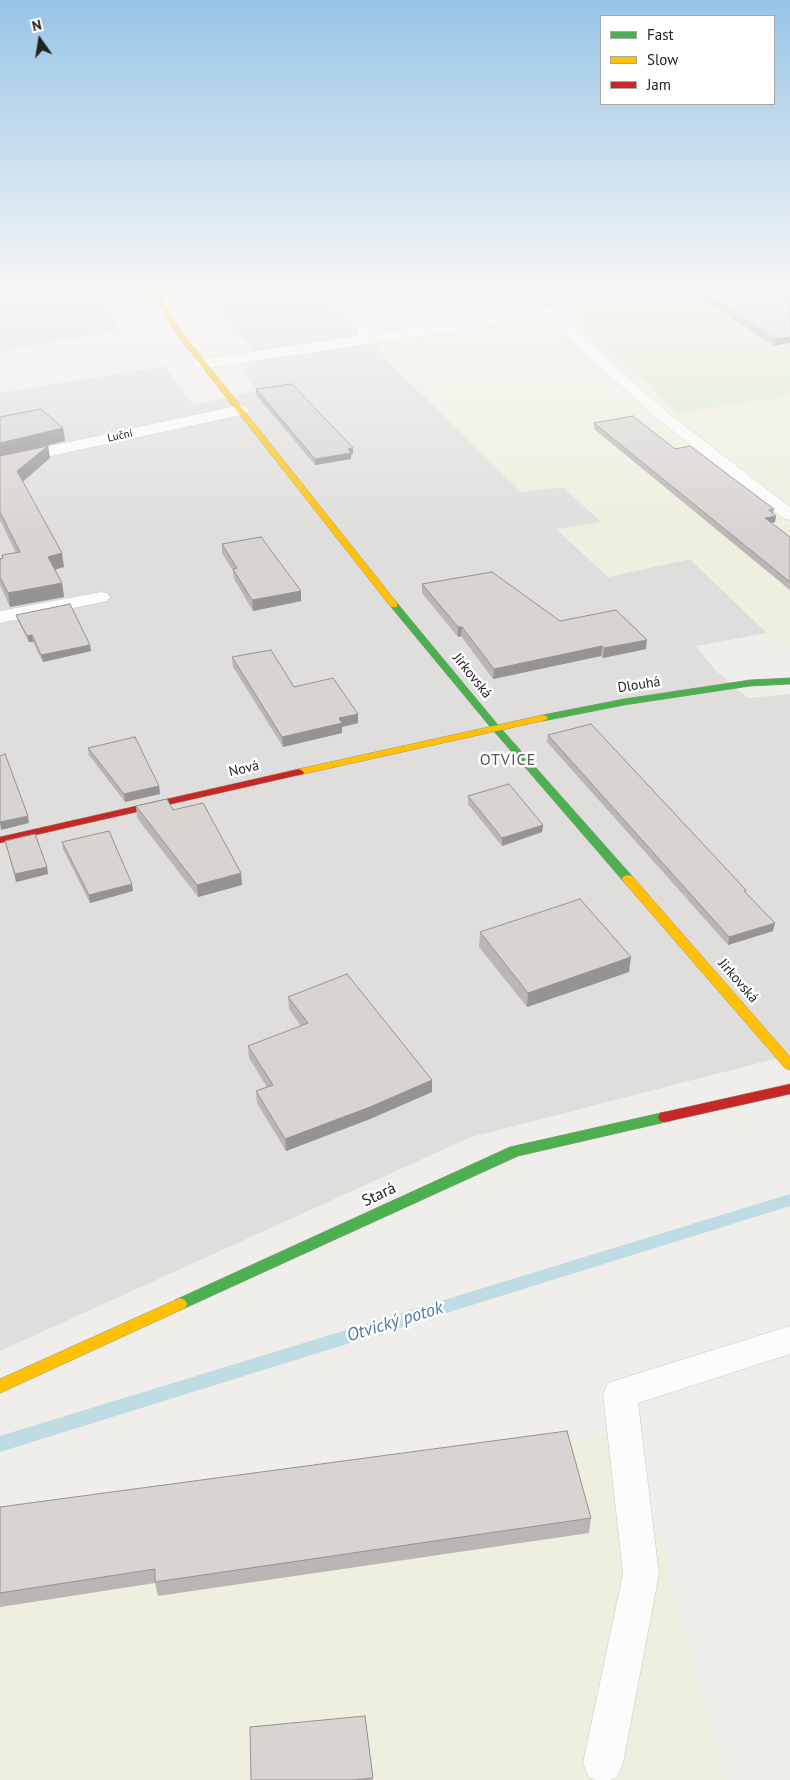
<!DOCTYPE html>
<meta charset="utf-8">
<style>
body{margin:0}
#map{position:relative;width:790px;height:1780px;overflow:hidden;background:#f0eeeb;font-family:"PT Sans",sans-serif}
canvas{display:block}
.legend{position:absolute;left:600px;top:15px;width:175px;height:90px;box-sizing:border-box;background:#fff;border:1px solid #a7a7a7;margin:0;padding:6px 9px;list-style:none;font-size:15px;color:#222}
.legend li{display:flex;align-items:center;gap:10px;height:25px}
.legend b{width:25px;border:1px solid #a7a7a7}
.north{position:absolute;left:15px;top:15px;width:50px;height:50px;-webkit-text-stroke:4px #fff;paint-order:stroke;rotate:347deg;font-size:14px;font-weight:700;line-height:20px;text-align:center;color:#222}
.north::after{content:'';display:block;margin:auto;width:18px;height:22px;background:#222;clip-path:polygon(50% 0,100% 100%,50% 72%,0 100%)}
</style>
<div id="map">
<canvas width="790" height="1780"></canvas>
<ul class="legend">
<li><b style="height:6px;background:#4caf50"></b>Fast</li>
<li><b style="height:6px;background:#ffc107"></b>Slow</li>
<li><b style="height:6px;background:#c62828"></b>Jam</li>
</ul>
<div class="north">N</div>
</div>
<script>
const c = document.querySelector('canvas').getContext('2d');
c.lineJoin = 'round';
function fillPath(path, color) { c.fillStyle = color; c.fill(path, 'evenodd'); }
const poly = rows => new Path2D(rows.map(r => 'M' + r).join(''));
function strokePath(path, color, width, dash) { c.strokeStyle = color; c.lineWidth = width; c.lineCap = dash ? 'butt' : 'round'; c.setLineDash(dash || []); c.stroke(path); }
function label(font, color, halo, rows, align = 'center') {
  c.font = font + ' "PT Sans",sans-serif'; c.lineWidth = 5; c.setLineDash([]); c.textBaseline = 'middle'; c.strokeStyle = halo; c.fillStyle = color; for (const [text, x, y, turn = 0] of rows) {
    c.save(); c.translate(x, y); c.rotate((+turn || 0) * Math.PI / 180); c.textAlign = isNaN(turn) ? turn : align; if (halo) c.strokeText(text, 0, 0); c.fillText(text, 0, 0); c.restore();
  }
}
fillPath(poly([
 [0,288,84,288,105,303,119,330,0,352],
 [199,288,311,288,373,343,393,366,563,487,602,522,557,529,608,577,690,559,767,633,696,646,715,670,748,698,790,694,790,1055,471,1137,0,1351,0,393,165,366,193,405,257,391,242,371,247,366,262,360],
 [513,288,704,288,527,311]
]), '#dfdedc');
fillPath(poly([
 [311,288,376,288,320,298],
 [550,322,652,416,790,396,790,509,779,511,790,525,790,650,767,633,690,559,608,577,556,529,601,522,563,487,521,492,393,366,373,343],
 [631,1433,725,1780,0,1780,0,1509]
]), '#efefdf');
fillPath(poly([
 [734,292,790,327,790,396,677,413,571,315]
]), '#ddeccb');
fillPath(poly([
 [790,1194,790,1206,0,1452,0,1436,790,1194]
]), '#bfdbe3');
const lane = poly([
 [122,288,148,288,146,291,101,304,95,300,96,297,122,288],
 [410,288,434,288,432,291,381,303,376,307,369,339,362,343,357,342,355,339,365,303,372,297,410,288],
 [549,308,554,309,663,409,790,507,790,520,784,519,653,415,544,315,543,312,549,308],
 [101,592,107,593,110,597,107,601,0,623,0,611,101,592],
 [790,1326,790,1354,638,1403,659,1574,623,1763,617,1777,610,1780,596,1780,589,1777,583,1763,623,1574,603,1394,608,1383,620,1379,790,1326]
]);
const street = poly([
 [702,288,760,288,753,292,689,298,549,317,202,369,196,367,194,364,196,361,202,359,549,307,702,288],
 [240,405,246,406,249,410,246,414,0,467,0,457,240,405]
]);
const fast = poly([
 [394,602,397,603,498,725,632,876,634,879,632,882,624,882,492,729,391,607,391,603,394,602],
 [790,678,790,684,750,686,624,705,543,721,538,718,543,715,624,699,750,680,790,678],
 [665,1112,670,1113,672,1117,670,1121,518,1156,185,1308,180,1310,175,1308,173,1304,175,1300,510,1147,665,1112]
]);
const slow = poly([
 [150,288,156,288,180,330,397,603,397,607,391,607,175,332,150,288],
 [543,715,546,716,548,718,546,720,299,775,294,772,299,769,543,715],
 [628,875,632,876,790,1057,790,1070,785,1068,624,882,622,879,624,876,628,875],
 [180,1298,185,1300,187,1304,185,1308,0,1393,0,1379,180,1298]
]);
const jam = poly([
 [299,769,304,772,303,774,0,843,0,837,299,769],
 [790,1084,790,1094,665,1122,660,1121,658,1117,660,1113,665,1112,790,1084]
]);
strokePath(lane, '#c9c8c7', 1);
strokePath(street, '#c9c8c7', 1);
strokePath(fast, '#999a82', 1);
strokePath(slow, '#999a82', 1);
strokePath(jam, '#999a82', 1);
fillPath(lane, '#fdfcfc');
fillPath(street, '#fdfcfc');
fillPath(fast, '#4caf50');
fillPath(slow, '#ffc107');
fillPath(jam, '#c62828');
fillPath(poly([
 [790,288,774,346,702,299,703,293],
 [256,389,353,454,351,455,351,459,315,465,256,395],
 [0,417,63,428,65,441,30,449,48,446,50,458,23,481,64,567,55,569,62,583,64,597,10,607,0,585,0,559,2,558,2,555,16,553,0,520],
 [594,423,675,449,774,509,773,513,775,522,771,523,790,537,790,590,594,429],
 [222,544,301,591,301,601,253,611,234,579,233,571,222,553],
 [422,584,560,621,646,649,603,658,601,656,493,679,461,636,458,637,422,593],
 [16,615,90,645,91,651,43,662,33,642,29,642,18,621],
 [232,657,294,687,358,714,358,723,342,727,342,733,283,747,233,667],
 [548,735,746,890,746,893,773,931,728,945,547,742],
 [88,748,159,786,160,794,125,802,89,755],
 [468,796,543,825,542,832,502,846,468,804],
 [136,806,241,873,242,885,198,897,137,818],
 [5,841,47,867,48,874,16,882],
 [62,842,132,884,133,891,90,903,63,849],
 [480,932,629,972,527,1007,479,947],
 [288,997,432,1092,370,1119,286,1151,257,1103,256,1091,267,1087,249,1058,248,1046,301,1026,289,1009],
 [0,1507,591,1518,589,1533,158,1596,155,1583,0,1607],
 [365,1716,373,1780,251,1780]
]), '#b9b6b5');
fillPath(poly([
 [790,337,790,343,774,346,775,339],
 [63,428,65,441,0,457,0,443],
 [48,446,50,458,20,484,17,471],
 [353,448,353,454,351,455,351,459,315,465,315,459],
 [776,516,775,522,764,524,765,518],
 [62,553,64,567,51,571,48,557],
 [62,583,64,597,10,607,8,593],
 [301,591,301,601,253,611,252,600],
 [458,627,462,627,461,636,458,637],
 [32,635,33,642,29,642,27,636],
 [647,640,646,649,603,658,604,648],
 [90,645,91,651,43,662,41,655],
 [602,646,601,656,493,679,494,669],
 [358,714,358,723,342,727,342,733,283,747,282,737,339,718],
 [159,786,160,794,125,802,124,794],
 [28,816,29,823,1,830,0,822],
 [543,825,542,832,502,846,502,838],
 [47,867,48,874,16,882,15,874],
 [241,873,242,885,198,897,197,885],
 [132,884,133,891,90,903,89,895],
 [775,923,773,931,728,945,729,937],
 [631,957,629,972,527,1007,528,993],
 [432,1080,432,1092,370,1119,286,1151,285,1139]
]), '#969493');
const building = poly([
 [748,288,790,288,790,337,775,339,703,293,748,288],
 [292,384,353,448,348,449,351,453,315,459,256,389,292,384],
 [41,409,63,428,0,443,0,417,41,409],
 [633,416,675,449,690,446,774,509,769,510,776,516,765,518,790,537,790,582,594,423,633,416],
 [48,446,17,471,62,553,48,557,62,583,8,593,0,577,0,559,3,558,2,555,20,552,0,512,0,456,48,446],
 [261,537,301,591,252,600,233,569,237,568,222,544,261,537],
 [492,572,560,621,616,610,647,640,604,648,602,646,494,669,462,627,458,627,422,584,492,572],
 [70,604,90,645,41,655,32,635,27,636,16,615,70,604],
 [271,650,294,687,333,678,358,714,339,718,342,723,282,737,232,657,271,650],
 [591,724,746,890,744,891,775,923,729,937,548,735,591,724],
 [135,737,159,786,124,794,88,748,135,737],
 [5,754,28,816,0,822,0,756,5,754],
 [509,784,543,825,502,838,468,796,509,784],
 [167,799,173,810,203,803,241,873,197,885,136,806,167,799],
 [109,831,132,884,89,895,62,842,109,831],
 [35,834,47,867,15,874,5,841,35,834],
 [580,899,631,957,528,993,480,932,580,899],
 [347,974,432,1080,370,1107,285,1139,256,1091,273,1085,248,1046,308,1023,288,997,347,974],
 [567,1431,591,1518,155,1582,155,1569,0,1593,0,1507,567,1431],
 [365,1716,373,1778,353,1780,251,1780,250,1727,365,1716]
]);
fillPath(building, '#d7d4d2');
strokePath(building, '#969493', 1);
const sky = c.createLinearGradient(0, 0, 0, 538);
sky.addColorStop(0, '#97c4e6');
sky.addColorStop(0.54, '#f8f7f6');
sky.addColorStop(1, '#f8f7f600');
c.fillStyle = sky;
c.fillRect(0, 0, 790, 538);
label('11px', '#222', '#fff', [
 ["Luční",120,436,-12]
]);
label('14px', '#222', '#fff', [
 ["Jirkovská",472,676,51],
 ["Dlouhá",639,685,-9],
 ["Nová",244,769,-13],
 ["Jirkovská",738,981,49]
]);
c.letterSpacing = '1px';
label('16px', '#555', '#fff', [
 ["OTVICE",508,760]
]);
c.letterSpacing = '0px';
label('16px', '#222', '#fff', [
 ["Stará",379,1195,-25]
]);
label('italic 18px', '#4a7aab', '#fff', [
 ["Otvický potok",395,1322,-17]
]);
</script>
